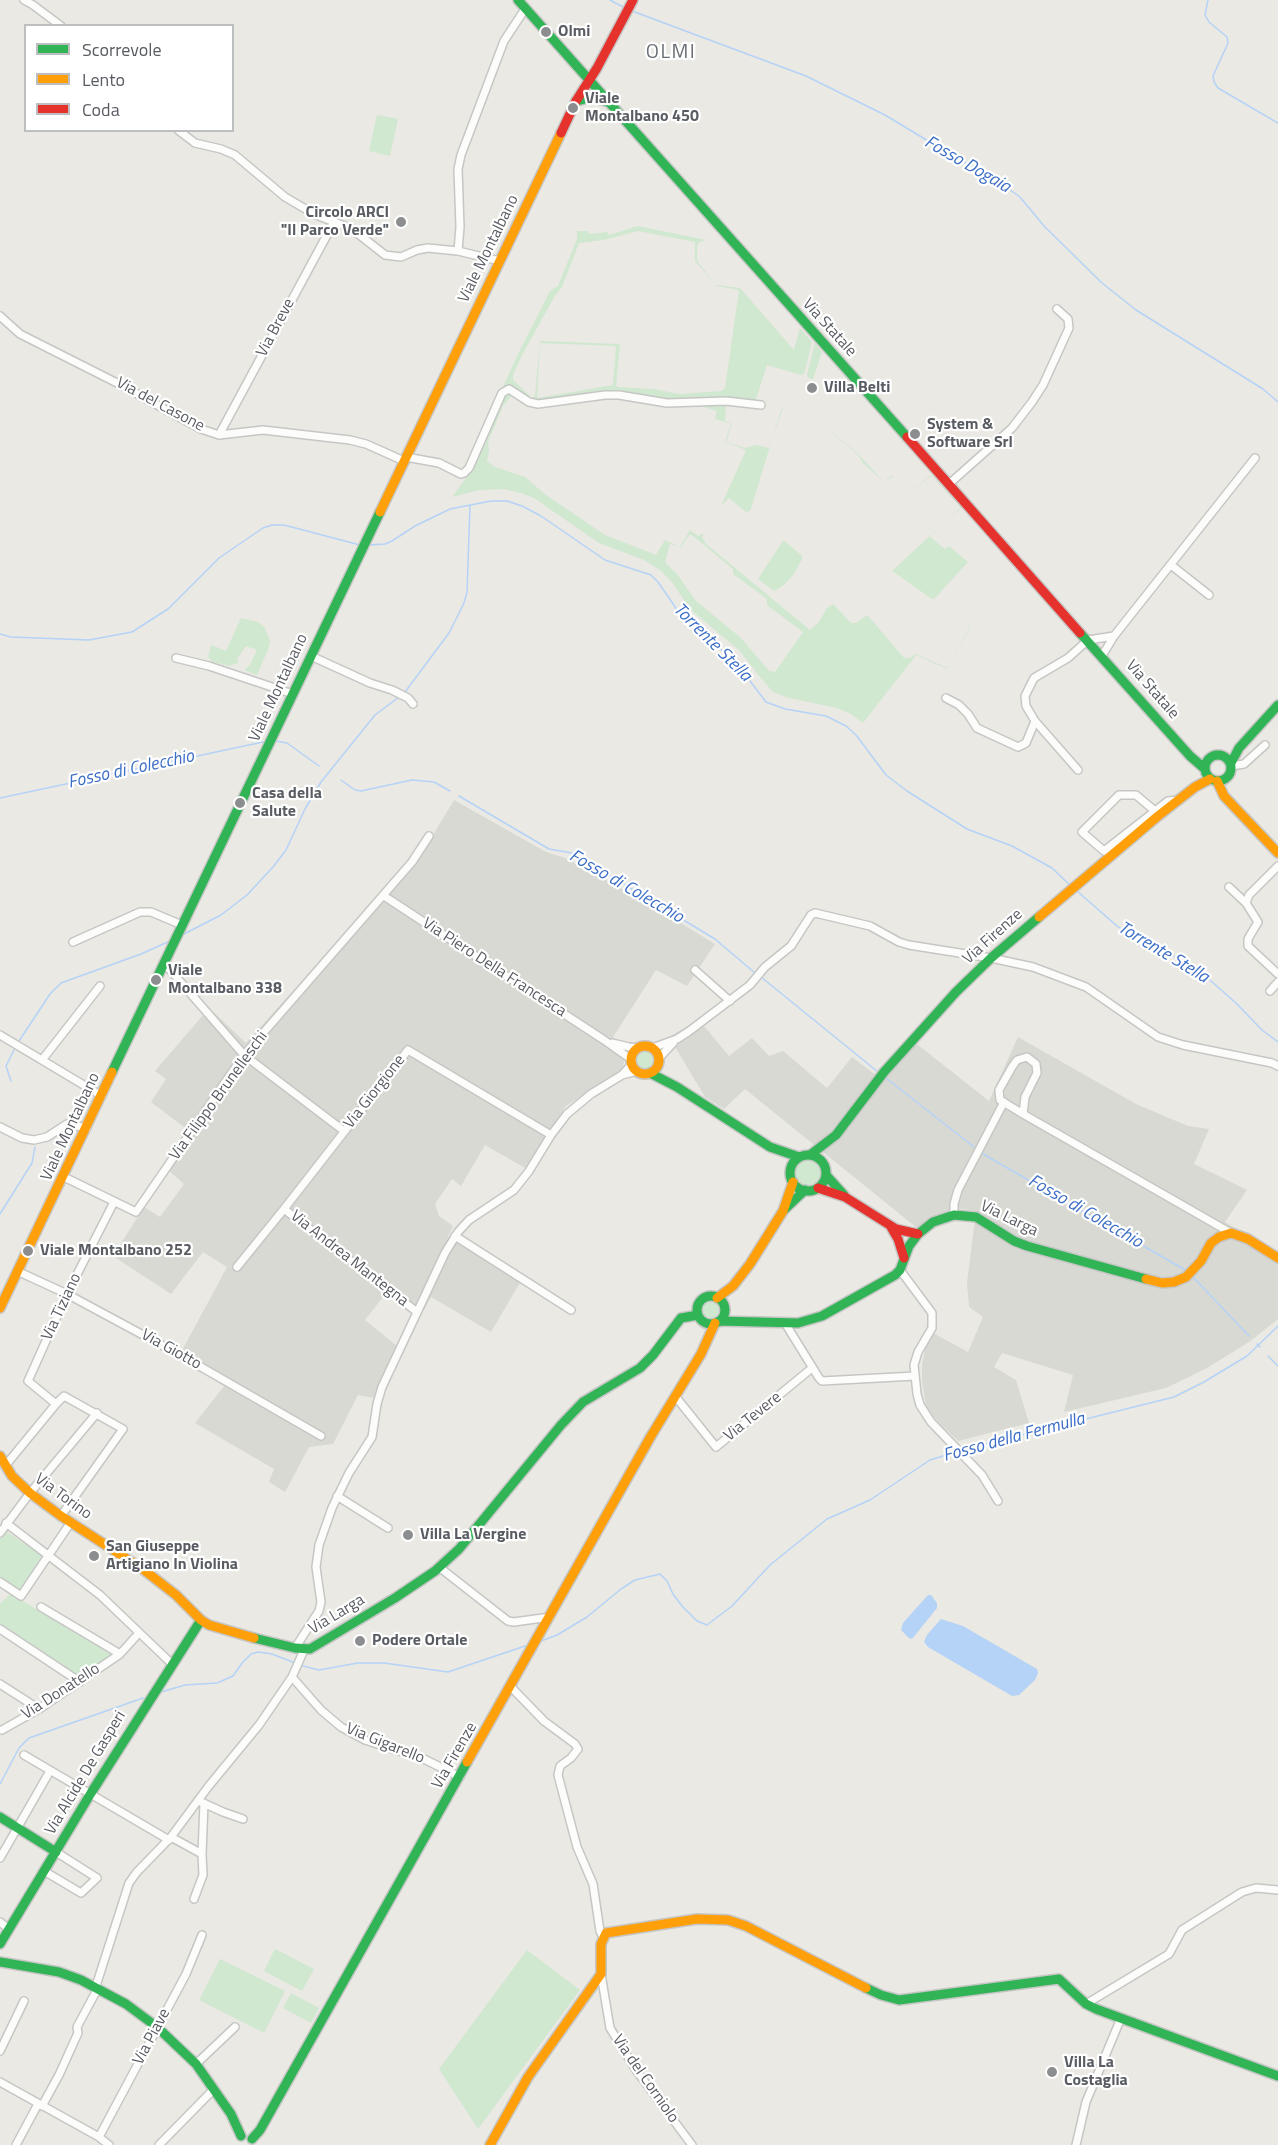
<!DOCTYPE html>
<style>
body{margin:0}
#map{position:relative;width:1278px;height:2145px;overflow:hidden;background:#eae9e3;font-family:"Titillium Web",sans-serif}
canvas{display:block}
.legend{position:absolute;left:24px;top:24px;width:210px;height:108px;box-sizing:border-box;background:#fff;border:2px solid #bdbec0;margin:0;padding:8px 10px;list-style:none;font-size:18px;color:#595c62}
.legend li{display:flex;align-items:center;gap:12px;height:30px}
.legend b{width:30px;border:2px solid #bdbec0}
</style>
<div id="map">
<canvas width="1278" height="2145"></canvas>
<ul class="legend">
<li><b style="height:8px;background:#30b455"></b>Scorrevole</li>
<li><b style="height:8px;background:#ff9f0a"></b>Lento</li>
<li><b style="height:8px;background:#e5322d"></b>Coda</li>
</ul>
</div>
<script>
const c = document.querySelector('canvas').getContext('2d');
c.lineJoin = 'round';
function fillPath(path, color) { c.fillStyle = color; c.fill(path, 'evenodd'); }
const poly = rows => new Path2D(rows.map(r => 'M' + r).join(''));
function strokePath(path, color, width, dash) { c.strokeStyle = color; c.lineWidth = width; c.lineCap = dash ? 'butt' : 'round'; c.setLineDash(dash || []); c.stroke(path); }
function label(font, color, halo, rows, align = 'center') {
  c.font = font + ' "Titillium Web",sans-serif'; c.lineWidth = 4.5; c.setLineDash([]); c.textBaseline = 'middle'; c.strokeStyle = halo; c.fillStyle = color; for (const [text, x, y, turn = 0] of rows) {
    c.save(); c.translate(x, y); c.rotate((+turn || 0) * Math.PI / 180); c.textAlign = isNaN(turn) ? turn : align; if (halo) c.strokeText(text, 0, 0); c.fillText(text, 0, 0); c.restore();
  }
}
fillPath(poly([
 [454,800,546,852,568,859,651,905,715,944,687,986,656,970,613,1037,619,1042,624,1059,623,1070,566,1106,525,1168,485,1145,461,1186,452,1179,435,1204,439,1216,453,1226,448,1237,521,1281,491,1332,431,1297,422,1313,390,1288,365,1320,397,1346,373,1398,358,1395,333,1444,309,1447,285,1492,269,1482,274,1469,195,1423,225,1385,178,1358,227,1267,203,1252,171,1294,113,1256,144,1207,160,1217,184,1184,169,1171,193,1134,151,1102,166,1079,155,1071,209,1008,246,1043,379,895,391,893,423,852],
 [696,1021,704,1026,729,1056,752,1038,769,1056,783,1051,827,1088,852,1057,877,1076,908,1037,989,1101,1018,1037,1136,1104,1188,1126,1209,1129,1194,1164,1247,1190,1225,1222,1278,1254,1278,1319,1249,1342,1207,1368,1166,1388,1064,1412,1073,1375,1002,1353,994,1367,1016,1380,1029,1423,958,1441,940,1424,926,1407,922,1382,922,1365,926,1345,933,1333,968,1352,983,1317,969,1307,967,1283,976,1211,957,1208,941,1213,917,1228,745,1089,724,1109,705,1097,669,1037]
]), '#d9d9d3');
fillPath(poly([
 [377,115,398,119,390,156,369,151],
 [638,226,706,240,699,242,697,246,697,261,716,285,740,288,794,350,800,328,812,342,804,374,801,375,767,365,755,402,664,401,631,396,538,403,510,387,502,389,519,352,550,291,558,286,577,239,577,231,587,231,590,234,607,232,609,235],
 [638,231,695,242,695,261,717,286,739,290,725,388,722,391,680,394,653,389,618,387,616,386,620,344,540,341,535,396,532,398,513,380,513,375,522,355,556,294,562,287,579,243,603,240],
 [540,343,616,346,613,385,537,398],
 [815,343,822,352,813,379,808,378,807,374],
 [506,391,530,404,596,397,726,402,725,421,732,424,726,442,745,448,756,445,769,448,784,405,820,423,858,454,884,482,892,475,908,493,931,475,962,507,929,536,945,549,949,546,968,562,935,598,970,626,949,666,945,668,916,655,863,723,851,714,837,708,789,698,773,692,760,677,740,651,691,610,671,581,660,570,644,560,599,543,534,498,521,493,504,489,479,490,452,497,468,475],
 [512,395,527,405,539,407,609,398,701,406,717,411,715,419,731,424,725,442,746,450,721,506,729,498,746,512,750,511,753,502,780,413,784,405,820,423,858,455,863,463,884,482,893,476,908,493,931,476,961,507,892,571,932,599,935,598,969,625,968,631,949,666,945,667,916,654,910,658,904,658,870,618,867,615,856,623,851,623,833,604,827,608,818,623,810,630,706,544,702,537,704,533,698,536,690,530,680,547,665,540,656,555,605,535,546,495,525,477,495,467,487,461,489,451,488,442,503,406],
 [689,535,692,535,733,569,733,574,767,599,767,605,803,632,775,672,769,671,740,637,696,601,677,574,665,562,670,544,681,547],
 [783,541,785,541,802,556,802,559,794,574,784,585,774,591,758,579],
 [241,618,258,622,264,627,270,640,269,647,257,675,244,670,250,665,257,650,246,646,237,659,238,663,229,666,213,662,208,657,211,645,226,651],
 '636 1060a9 9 0 1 1 18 0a9 9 0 1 1-18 0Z',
 '795 1172a13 13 0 1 1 26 0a13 13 0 1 1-26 0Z',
 '702 1309a9 9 0 1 1 18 0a9 9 0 1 1-18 0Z',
 [5,1531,45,1557,20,1594,0,1580,0,1539],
 [11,1593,21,1600,113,1655,79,1676,0,1623,0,1604],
 [275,1949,314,1969,302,1991,264,1971],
 [527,1950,580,1990,478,2129,439,2069],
 [220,1959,285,1991,264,2033,199,2000],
 [291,1993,319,2008,311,2023,283,2008]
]), '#d0e7d0');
fillPath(poly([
 [928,1595,931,1595,937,1603,937,1608,912,1639,909,1638,901,1630,903,1623],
 [941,1619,963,1626,1037,1669,1038,1673,1035,1680,1019,1695,1012,1696,928,1647,924,1642,927,1635]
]), '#b5d2f7');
strokePath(poly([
 [610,0,625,8],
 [1208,0,1205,15,1209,22,1227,37,1228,43,1213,76,1214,82,1218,88,1278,123],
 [632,11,806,76,885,115,958,159,988,174,1020,197,1044,226,1102,283,1136,310,1263,389,1278,402],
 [368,545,385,544,392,541,415,526,450,509,491,501,507,501,522,506,541,516,605,560,651,575,658,582,680,614,696,630,734,660,766,702,785,709,826,716,846,726,856,735,886,775,907,791,967,829,1012,846,1052,868,1071,886],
 [0,634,11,637,89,640,132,632,168,609,219,558,263,528,272,525,284,525,360,545],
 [405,692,449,633,464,603,467,592,470,506],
 [276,741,287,743,319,766],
 [341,780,355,790,361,791,412,780,434,782,450,791],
 [459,796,549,849,572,853,715,939,755,973],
 [0,798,263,742],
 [1077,891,1117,926,1133,937,1180,959,1202,973,1237,1004,1262,1030,1278,1042],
 [182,935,221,915,247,895,273,867,286,850,305,809,321,782,375,715,399,697],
 [761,977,878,1072],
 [19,1041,50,994,61,983,141,954,170,941],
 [886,1078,974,1147],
 [11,1081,6,1066,15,1048],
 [983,1154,1187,1271],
 [0,1214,32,1163,35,1147],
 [1193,1277,1249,1336],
 [1257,1344,1260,1347],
 [1268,1356,1278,1366],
 [961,1450,1174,1397,1204,1382,1247,1356,1278,1326],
 [541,1641,557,1635,587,1617,621,1589,635,1580,660,1574,667,1581,673,1594,682,1606,697,1621,707,1625,732,1606,770,1565,827,1519,870,1500,930,1460,956,1452],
 [299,1665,319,1670,358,1663,384,1663,448,1672,528,1645],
 [161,1692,185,1685,217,1683,233,1676,242,1663,251,1654,258,1652,272,1654,295,1663],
 [0,1784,19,1748,29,1738,143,1698]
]), '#b5d2f7', 1.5);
const street = poly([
 [24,0,33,5,61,26],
 [178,130,195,143,221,149,235,155,285,197,314,214,352,229,385,255,401,257,417,250,428,248,458,251,500,261],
 [458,251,460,227,458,169,461,155,504,41,525,9],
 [0,316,20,334,119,384,201,429,219,435,263,430,350,440,366,444,404,461],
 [219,435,334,222],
 [406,457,439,463,461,474,464,473,469,468,502,393,509,389,529,402,538,404,605,395,619,395,667,403,726,401,761,405],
 [949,484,1012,428,1032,402,1043,385,1069,328,1068,319,1057,309],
 [1171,565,1209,595],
 [311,656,370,683,392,690,408,698,413,704],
 [1102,656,1114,636,1255,458],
 [176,658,209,666,293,694],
 [946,698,959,705,968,714,977,728,1018,747,1026,743,1035,721],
 [1231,766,1244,764,1265,745],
 [1078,770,1035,721,1026,706,1025,696,1034,678,1068,658,1088,640,1114,636],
 [1155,811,1136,795,1119,795,1082,832,1104,851,1168,801,1179,800],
 [1278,866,1249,895,1246,903,1258,922,1248,939,1248,946,1278,974],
 [1229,887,1246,903],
 [384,896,604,1040,632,1060],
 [73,942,140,912,151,912,182,925],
 [164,963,244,1055,344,1131],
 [695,970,730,1001],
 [1270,991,1278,982],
 [0,1035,102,1096],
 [612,1043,629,1047,640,1048],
 [652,1048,677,1039,688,1032,750,985,765,967,791,946,811,915,815,913,870,926,899,942,909,945,991,958,1033,967,1086,987,1158,1037,1183,1045,1272,1063,1278,1066],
 [659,1058,673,1043],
 [42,1060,100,986],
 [622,1075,637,1071],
 [1023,1114,1025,1097,1037,1073,1036,1064,1027,1057,1017,1060,1012,1067,999,1090,1000,1100,1023,1114,1231,1233],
 [0,1127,22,1138,34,1140,47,1137,67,1124,87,1128],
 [64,1177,136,1212,244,1055,412,862,429,836],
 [284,1209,408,1050,551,1135],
 [954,1215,954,1204,958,1190,1004,1102],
 [455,1236,571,1310],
 [237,1267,284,1209,417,1312],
 [900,1270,932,1313,932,1328,918,1352,914,1365,917,1394,920,1405,931,1422,982,1475,998,1501],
 [17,1271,67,1294,182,1356,321,1436],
 [785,1323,819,1378,822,1381,915,1376],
 [675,1396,716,1447,812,1368],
 [56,1404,28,1381,67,1294,114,1202],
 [5,1466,56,1404,64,1396,123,1429,61,1516],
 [337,1496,388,1528],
 [6,1523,100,1595,172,1664],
 [0,1533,30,1493,97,1413],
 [439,1567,508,1621,514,1622,550,1617],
 [0,1582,21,1596,71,1522],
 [41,1607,120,1654],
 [0,1629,80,1682],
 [295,1648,319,1611,321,1602,316,1567,319,1545,332,1508,349,1473,372,1437,377,1404,382,1387,445,1253,458,1232,469,1220,514,1190,529,1171,551,1135,567,1114,591,1094,622,1075,632,1064],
 [292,1677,321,1710,341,1727,365,1740,424,1759,460,1777],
 [0,1684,39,1709],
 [511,1687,544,1721,575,1744,578,1749,571,1758,560,1766,558,1775,577,1847,593,1884,600,1931,603,1937],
 [2,1730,39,1709,120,1654,139,1633],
 [24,1755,169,1840],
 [201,1802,223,1812,243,1819],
 [171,1837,202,1854,203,1875,194,1899],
 [202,1854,204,1803],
 [0,1858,50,1771],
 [44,1871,81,1893,97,1878,56,1852],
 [0,1922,9,1929],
 [601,1974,610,2028,636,2070,692,2145],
 [96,1986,129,1883,137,1872,171,1837,208,1787,259,1725,292,1677,304,1650],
 [1086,2004,1169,1954,1182,1930,1242,1892,1256,1888,1278,1890],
 [0,2051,24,2001],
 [196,2064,235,2027],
 [0,2082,99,2137,109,2145],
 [42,2106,59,2075,78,2033,77,2027,98,1988],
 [99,2137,186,1974,202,1935],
 [16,2145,38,2104],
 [159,2145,214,2089],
 [1076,2145,1086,2102,1121,2018]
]);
const fast = poly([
 [518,0,907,437],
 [576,101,593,97,608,102],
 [1080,633,1190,756,1205,769],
 '1205 768a13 13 0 1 1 26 0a13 13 0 1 1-26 0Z',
 [1231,763,1239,748,1278,705],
 [112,1072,380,512],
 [650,1073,677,1087,770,1147,799,1157],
 '790 1173a18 18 0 1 1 36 0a18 18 0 1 1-36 0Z',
 [810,1155,836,1135,884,1072,956,992,991,958,1039,917],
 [826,1175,844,1195],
 [785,1209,805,1190],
 '697 1310a14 14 0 1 1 28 0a14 14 0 1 1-28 0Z',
 [719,1321,798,1323,822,1316,895,1275,900,1270,909,1246,918,1234,933,1222,954,1215,976,1217,1014,1241,1027,1246,1146,1279],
 [254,1638,295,1648,310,1649,395,1598,435,1571,459,1549,561,1425,583,1402,640,1368,653,1355,681,1318,698,1315],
 [0,1817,56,1852],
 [0,1944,91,1793,201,1620],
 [0,1962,59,1972,81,1980,126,2004,157,2027,196,2064,231,2114,241,2136],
 [866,1988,881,1995,899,2000,1059,1979,1086,2004,1096,2009,1278,2076],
 [252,2139,260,2130,467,1762]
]);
const slow = poly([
 [380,512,561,133],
 [1217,781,1224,796,1278,853],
 [1039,917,1158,816,1195,787,1210,779],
 '631 1060a14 14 0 1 1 28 0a14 14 0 1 1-28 0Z',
 [1146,1279,1162,1283,1174,1282,1186,1277,1201,1261,1211,1243,1219,1237,1231,1233,1248,1239,1278,1258],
 [717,1298,733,1286,750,1264,783,1211,793,1182],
 [0,1308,112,1072],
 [0,1456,12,1476,30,1493,61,1516,144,1570,176,1595,201,1620,209,1625,254,1638],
 [467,1762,651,1436,701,1354,715,1323],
 [490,2145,528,2077,601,1974,601,1944,606,1933,697,1919,728,1920,746,1926,866,1988]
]);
const jam = poly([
 [561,133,576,101,597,68,633,0],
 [907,437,1080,633],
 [818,1188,845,1197,896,1229,918,1234],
 [891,1227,898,1239,904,1258]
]);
strokePath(street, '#c6c7c5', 10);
strokePath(fast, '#c6c6c6', 12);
strokePath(slow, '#c6c6c6', 12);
strokePath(jam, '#c6c6c6', 12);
strokePath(street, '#fcfcfb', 7);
strokePath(fast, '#30b455', 9);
strokePath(slow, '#ff9f0a', 9);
strokePath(jam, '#e5322d', 9);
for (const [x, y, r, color] of [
 [546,32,6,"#8c8d8f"],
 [573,108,6,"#8c8d8f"],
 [401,222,6,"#8c8d8f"],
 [812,388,6,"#8c8d8f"],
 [915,434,6,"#8c8d8f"],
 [240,803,6,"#8c8d8f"],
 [156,980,6,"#8c8d8f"],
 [28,1251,6,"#8c8d8f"],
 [408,1535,6,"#8c8d8f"],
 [94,1556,6,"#8c8d8f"],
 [360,1641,6,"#8c8d8f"],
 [1052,2072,6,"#8c8d8f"]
]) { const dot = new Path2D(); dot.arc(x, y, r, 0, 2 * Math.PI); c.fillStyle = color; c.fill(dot); strokePath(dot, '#fff', 2); }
label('bold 16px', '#595c62', '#fff', [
 ["Olmi",558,32],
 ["Viale",585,99],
 ["Montalbano 450",585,117],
 ["Circolo ARCI",389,213,"right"],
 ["\"Il Parco Verde\"",389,231,"right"],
 ["Villa Belti",824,388],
 ["System &",927,425],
 ["Software Srl",927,443],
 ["Casa della",252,794],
 ["Salute",252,812],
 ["Viale",168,971],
 ["Montalbano 338",168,989],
 ["Viale Montalbano 252",40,1251],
 ["Villa La Vergine",420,1535],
 ["San Giuseppe",106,1547],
 ["Artigiano In Violina",106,1565],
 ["Podere Ortale",372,1641],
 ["Villa La",1064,2063],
 ["Costaglia",1064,2081]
], 'left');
label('16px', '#595c62', '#fff', [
 ["Viale Montalbano",489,249,-64],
 ["Via Breve",276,328,-62],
 ["Via Statale",829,328,48],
 ["Via del Casone",160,405,28],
 ["Viale Montalbano",279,688,-65],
 ["Via Statale",1152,690,49],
 ["Via Firenze",993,937,-42],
 ["Via Piero Della Francesca",494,968,33],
 ["Via Giorgione",375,1092,-52],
 ["Via Filippo Brunelleschi",219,1096,-54],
 ["Viale Montalbano",71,1127,-65],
 ["Via Larga",1009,1219,26],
 ["Via Andrea Mantegna",349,1259,38],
 ["Via Tiziano",62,1307,-65],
 ["Via Giotto",171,1350,29],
 ["Via Tevere",753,1417,-39],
 ["Via Torino",63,1497,36],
 ["Via Larga",337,1615,-31],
 ["Via Donatello",61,1692,-33],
 ["Via Gigarello",385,1744,22],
 ["Via Firenze",455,1756,-60],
 ["Via Alcide De Gasperi",86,1773,-59],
 ["Via Piave",152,2037,-62],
 ["Via del Corniolo",645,2079,55]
]);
label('italic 18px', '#3c6ec7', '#fff', [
 ["Fosso Dogaia",967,165,30],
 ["Torrente Stella",712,643,45],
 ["Fosso di Colecchio",131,770,-12],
 ["Fosso di Colecchio",626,887,30],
 ["Torrente Stella",1163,953,31],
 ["Fosso di Colecchio",1085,1212,30],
 ["Fosso della Fermulla",1014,1438,-15]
]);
c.letterSpacing = '1.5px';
label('20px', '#6a6e74', '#fff', [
 ["OLMI",671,53]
]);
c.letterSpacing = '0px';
</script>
